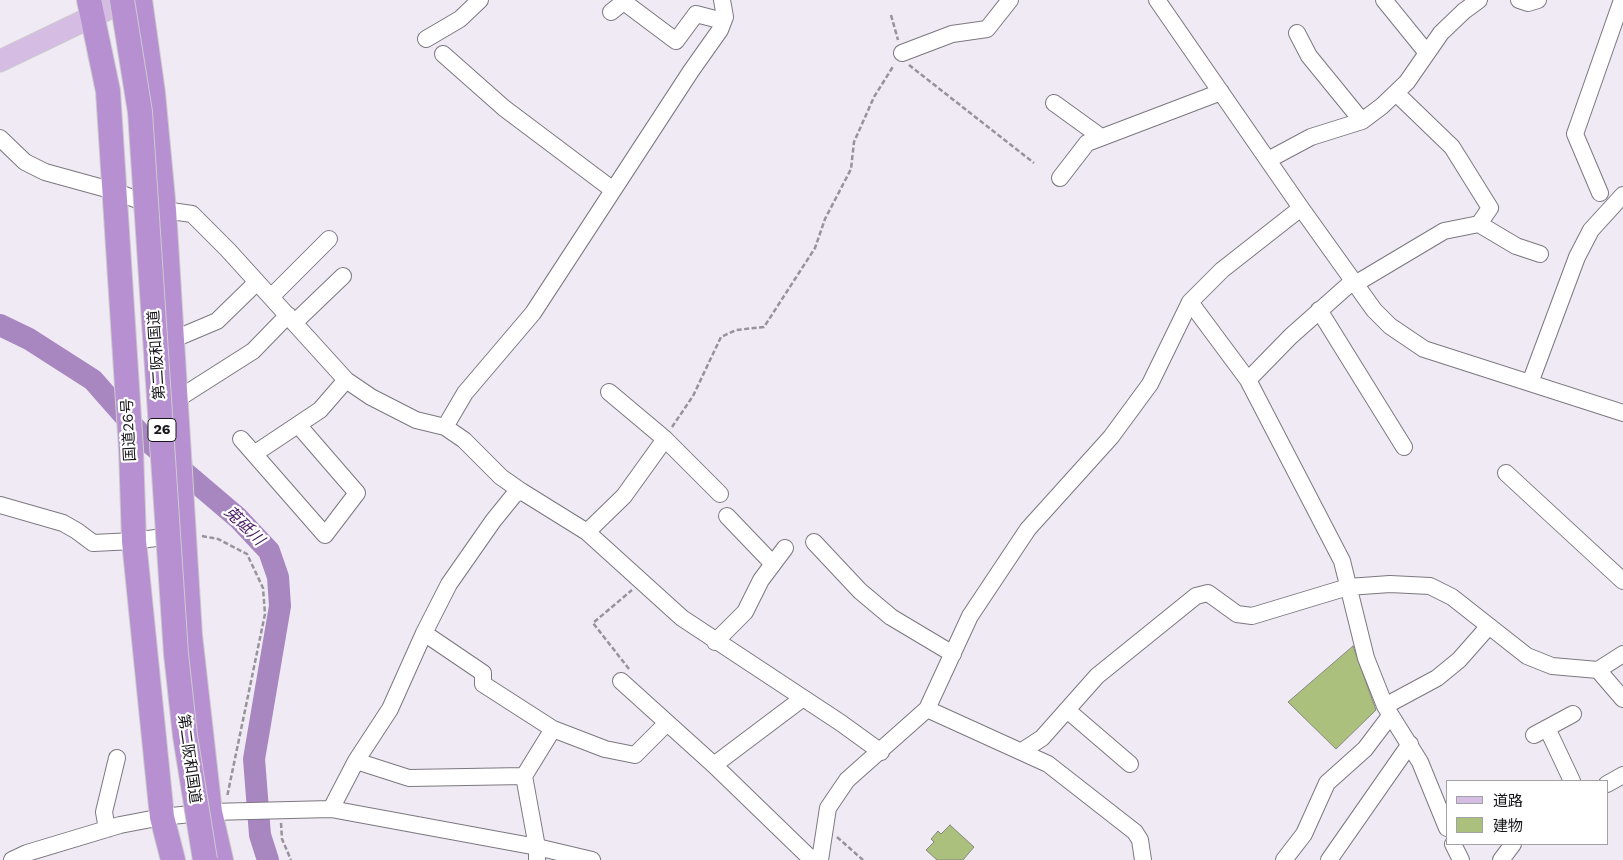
<!DOCTYPE html>
<meta charset="utf-8">
<style>
body{margin:0}
#map{position:relative;width:1623px;height:860px;overflow:hidden;background:#f0eaf4;font-family:"Work Sans","Noto Sans JP",sans-serif}
canvas{display:block}
.legend{position:absolute;left:1446px;top:780px;width:162px;height:65px;box-sizing:border-box;background:#fff;border:1px solid #a2a1a3;margin:0;padding:6px 9px;list-style:none;font-size:15px;color:#171519}
.legend li{display:flex;align-items:center;gap:10px;height:25px}
.legend b{width:25px;border:1px solid #a2a1a3}
</style>
<div id="map">
<canvas width="1623" height="860"></canvas>
<ul class="legend">
<li><b style="height:6px;background:#d4bce3"></b>道路</li>
<li><b style="height:14px;background:#acc07d"></b>建物</li>
</ul>
</div>
<script>
const c = document.querySelector('canvas').getContext('2d');
c.lineJoin = 'round';
const poly = rows => new Path2D(rows.map(r => 'M' + r).join(''));
function strokePath(path, color, width, dash) { c.strokeStyle = color; c.lineWidth = width; c.lineCap = dash ? 'butt' : 'round'; c.setLineDash(dash || []); c.stroke(path); }
function fillPath(path, color) { c.fillStyle = color; c.fill(path, 'evenodd'); }
function label(font, color, halo, rows, align = 'center') {
  c.font = font + ' "Work Sans","Noto Sans JP",sans-serif'; c.lineWidth = 4.5; c.setLineDash([]); c.textBaseline = 'middle'; c.strokeStyle = halo; c.fillStyle = color; for (const [text, x, y, turn = 0] of rows) {
    c.save(); c.translate(x, y); c.rotate((+turn || 0) * Math.PI / 180); c.textAlign = isNaN(turn) ? turn : align; if (halo) c.strokeText(text, 0, 0); c.fillText(text, 0, 0); c.restore();
  }
}
strokePath(poly([
 [0,325,29,339,93,380,144,438,238,518,269,551,278,577,280,606,254,759,260,835,268,860]
]), '#a886c0', 22);
const building = poly([
 [1353,646,1376,710,1336,749,1288,702,1353,646],
 [950,825,974,847,963,860,937,860,926,850,934,842,931,839,938,831,941,834,950,825]
]);
fillPath(building, '#acc07d');
strokePath(building, '#86897f', 1);
const minor = poly([
 [1157,0,1301,208,1374,310,1390,326,1424,349,1623,413],
 [1384,0,1427,53],
 [1519,0,1528,3,1538,0],
 [624,2,676,41,696,14,723,21],
 [611,12,626,0],
 [1297,33,1309,56,1362,121],
 [426,39,460,19,480,0],
 [902,53,952,34,987,29,1010,0],
 [443,54,504,108,613,190],
 [1054,103,1101,137],
 [0,138,25,162,45,172,114,191,164,210,192,214,228,250,346,380,371,397,416,420,445,427,464,440,501,477,521,491,587,532,682,618,841,723,881,752],
 [1268,160,1311,137,1362,121,1382,106,1407,82,1441,33,1464,11,1479,0],
 [1060,178,1087,143,1221,92],
 [1600,193,1575,134,1622,0],
 [1479,224,1516,246,1540,254],
 [1355,284,1444,231,1479,224,1490,208,1452,147,1396,93],
 [271,297,329,239],
 [1190,302,1248,380,1342,561,1366,658,1385,706,1420,762,1447,828],
 [1319,310,1404,447],
 [294,323,343,276],
 [172,340,217,321,257,282],
 [1248,380,1291,336,1353,281],
 [1530,383,1577,257,1591,230,1623,195],
 [609,392,665,439,720,494],
 [176,400,253,351,288,315],
 [445,427,465,393,533,313,691,71,720,30,725,17,722,0],
 [241,439,325,535,357,493,299,426],
 [254,454,320,410,346,380],
 [1506,473,1623,581],
 [0,505,63,523,77,531,93,543,134,541,177,535],
 [727,516,773,564],
 [587,532,624,496,665,439],
 [814,542,860,591,891,617,953,654],
 [424,633,483,673,483,684,553,729,605,749,635,755,667,723],
 [715,642,745,612,761,580,785,548],
 [1598,670,1623,699],
 [621,681,714,765,808,856,820,860],
 [1385,706,1437,678,1459,660,1489,626],
 [927,709,1048,764,1135,832,1140,840,1143,860],
 [1067,710,1130,764],
 [1547,728,1572,781],
 [1534,735,1573,714],
 [1022,751,1042,738,1097,676,1196,596,1208,593,1237,614,1252,616,1348,587,1390,584,1430,586,1452,597,1527,656,1552,666,1598,670,1623,654],
 [356,761,409,778,524,776],
 [714,765,803,698],
 [1607,784,1623,775],
 [331,809,356,761,390,709,424,633,449,584,493,521,514,495,521,491],
 [107,829,104,812,117,758],
 [1453,844,1461,860],
 [12,860,27,853,120,825,162,817,210,812,331,809,537,847,592,860],
 [537,860,537,847,524,776,553,729],
 [820,860,828,808,847,780,927,709,970,616,1028,529,1111,437,1150,384,1190,302,1222,270,1301,208],
 [1284,860,1304,834,1327,783,1365,749,1390,716],
 [1329,860,1410,744],
 [1501,860,1513,844]
]);
const major = poly([
 [0,61,127,0]
]);
const highway = poly([
 [89,0,108,91,131,449,134,541,162,817,173,860],
 [140,0,153,93,164,210,190,635,210,812,221,860]
]);
strokePath(minor, '#7c7780', 18);
strokePath(major, '#ccc', 23);
strokePath(highway, '#ccc', 26);
strokePath(poly([
 [891,15,898,40],
 [909,65,1034,163],
 [672,427,693,396,721,337,736,330,764,327,815,248,825,219,851,169,854,142,874,97,894,65],
 [202,536,218,539,247,554,263,588,265,614,227,797],
 [629,669,593,623,632,590],
 [281,823,282,839,291,860],
 [837,837,863,860]
]), '#97939a', 2.5, [5, 2.5]);
strokePath(minor, '#fff', 16);
strokePath(major, '#d4bce3', 21);
strokePath(highway, '#b790d1', 24);
const highwayBridge = poly([
 [122,0,140,112,176,654,185,736,205,860]
]);
strokePath(highwayBridge, '#ccc', 26, []);
strokePath(highwayBridge, '#b790d1', 24);
for (const [x, y, w] of [
 [162,430,28]
]) { const box = new Path2D(); box.roundRect(x - w / 2, y - 11.5, w, 23, 4); c.fillStyle = '#fff'; c.fill(box); strokePath(box, '#171519', 1); }
label('bold 14px', '#171519', null, [
 ["26",162,430]
]);
label('15px', '#171519', '#fff', [
 ["第二阪和国道",157,355,-94],
 ["国道26号",129,430,-93],
 ["第二阪和国道",189,759,82]
]);
label('italic 16px', '#481a61', '#fff', [
 ["莵砥川",244,526,44]
]);
</script>
